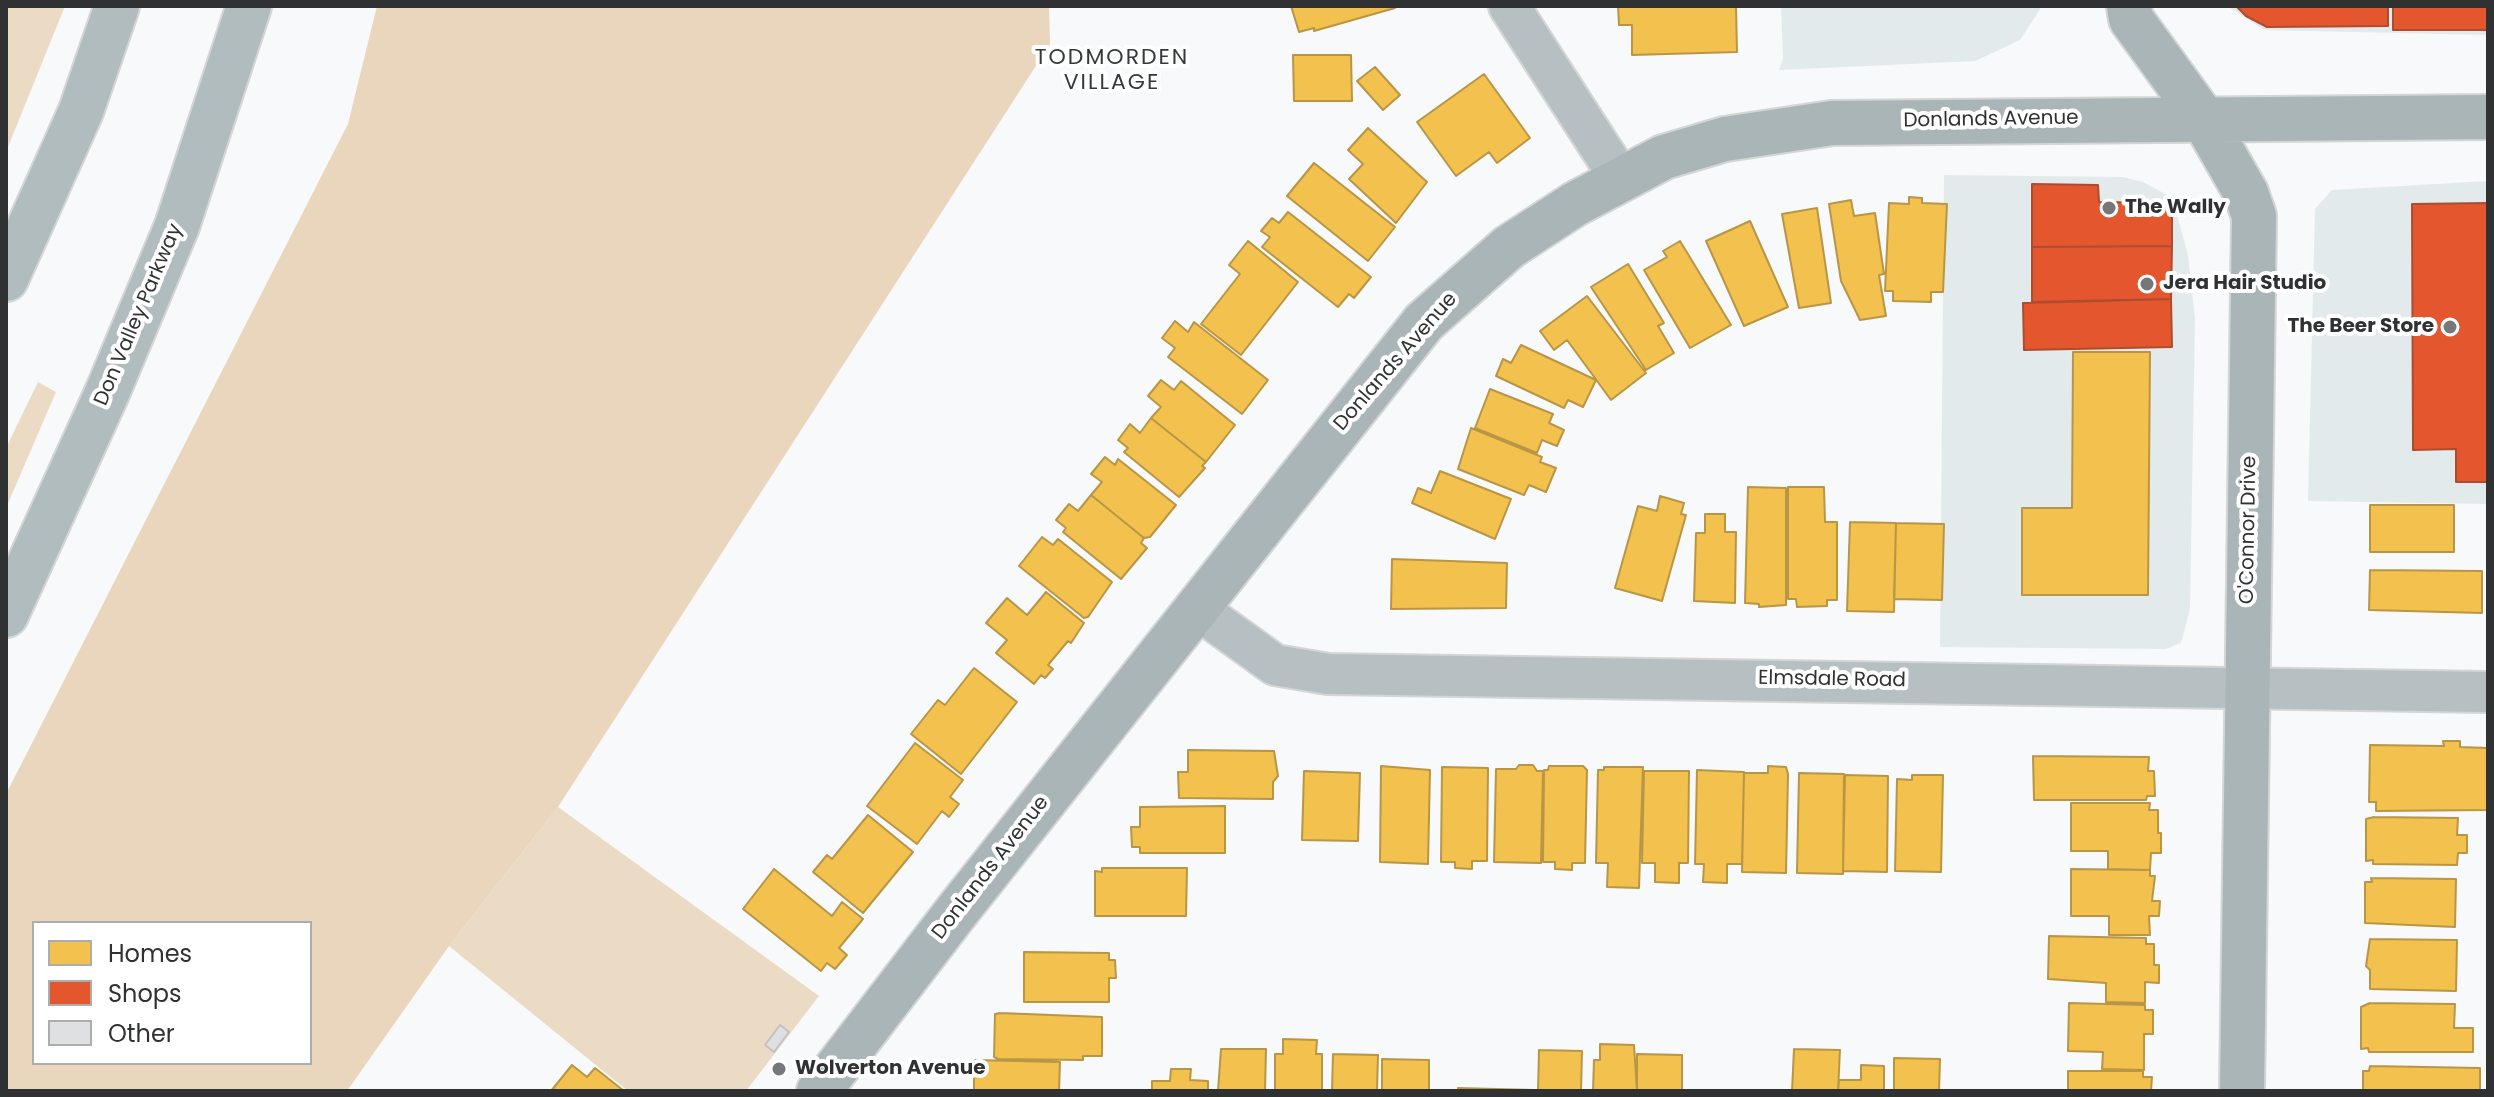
<!DOCTYPE html>
<style>
body{margin:0}
#map{position:relative;width:2494px;height:1097px;overflow:hidden;background:#f7f9fa;font-family:Poppins,sans-serif}
canvas{display:block}
.frame{position:absolute;inset:0;border:8px solid #303132;pointer-events:none}
.legend{position:absolute;left:32px;top:921px;width:280px;height:144px;box-sizing:border-box;background:#fff;border:2px solid #acadad;margin:0;padding:10px 14px;list-style:none;font-size:24px;color:#303132}
.legend li{display:flex;align-items:center;gap:16px;height:40px}
.legend b{width:40px;border:2px solid #acadad}
</style>
<div id="map">
<canvas width="2494" height="1097"></canvas>
<div class="frame"></div>
<ul class="legend">
<li><b style="height:22px;background:#f2c14e"></b>Homes</li>
<li><b style="height:22px;background:#e4572e"></b>Shops</li>
<li><b style="height:22px;background:#dfe0e1"></b>Other</li>
</ul>
</div>
<script>
const c = document.querySelector('canvas').getContext('2d');
c.lineJoin = 'round';
function fillPath(path, color) { c.fillStyle = color; c.fill(path, 'evenodd'); }
const poly = rows => new Path2D(rows.map(r => 'M' + r).join(''));
function strokePath(path, color, width, dash) { c.strokeStyle = color; c.lineWidth = width; c.lineCap = dash ? 'butt' : 'round'; c.setLineDash(dash || []); c.stroke(path); }
function label(font, color, halo, rows, align = 'center') {
  c.font = font + ' Poppins,sans-serif'; c.lineWidth = 8; c.setLineDash([]); c.textBaseline = 'middle'; c.strokeStyle = halo; c.fillStyle = color; for (const [text, x, y, turn = 0] of rows) {
    c.save(); c.translate(x, y); c.rotate((+turn || 0) * Math.PI / 180); c.textAlign = isNaN(turn) ? turn : align; if (halo) c.strokeText(text, 0, 0); c.fillText(text, 0, 0); c.restore();
  }
}
fillPath(poly([
 [1781,6,2042,6,2020,40,1975,61,1779,70,1783,58],
 [2227,6,2488,6,2488,35,2264,30],
 [1944,175,2123,177,2143,182,2167,195,2177,215,2188,255,2195,319,2190,609,2181,643,2166,649,1940,647],
 [2488,181,2488,504,2308,501,2315,209,2332,190]
]), '#e3eaec');
fillPath(poly([
 [6,6,65,6,6,152],
 [38,382,56,392,6,508,6,448],
 [558,807,819,996,746,1091,628,1091,449,946]
]), '#ebdbc4');
fillPath(poly([
 [377,6,1049,6,1050,44,558,807,449,946,347,1091,6,1091,6,794,348,124],
 [34,923,310,923,310,1063,34,1063]
]), '#e9d6bc');
const homes = poly([
 [1291,6,1395,6,1395,8,1314,31,1314,28,1299,32,1291,6],
 [1618,6,1736,6,1737,52,1632,55,1632,25,1619,25,1618,6],
 [1293,55,1351,55,1352,101,1294,101,1293,55],
 [1375,67,1400,95,1383,110,1357,81,1375,67],
 [1484,74,1530,138,1497,163,1489,152,1456,176,1417,122,1484,74],
 [1368,128,1427,182,1396,223,1349,179,1363,164,1348,150,1368,128],
 [1314,163,1395,227,1368,261,1287,196,1314,163],
 [1909,197,1922,198,1922,203,1947,204,1943,292,1931,292,1931,302,1893,301,1893,291,1885,291,1889,203,1909,204,1909,197],
 [1851,200,1854,216,1875,213,1884,274,1879,275,1886,316,1860,320,1841,281,1829,204,1851,200],
 [1817,208,1831,303,1799,308,1782,214,1817,208],
 [1288,212,1371,277,1354,298,1349,294,1338,307,1262,247,1270,237,1261,231,1272,218,1279,223,1288,212],
 [1750,221,1788,307,1744,326,1706,241,1750,221],
 [1248,241,1298,282,1241,355,1201,324,1240,274,1229,265,1248,241],
 [1680,241,1731,325,1690,348,1644,270,1667,257,1663,251,1680,241],
 [1628,264,1664,323,1658,326,1674,353,1646,370,1591,287,1628,264],
 [1587,296,1646,373,1611,400,1567,340,1554,350,1540,331,1587,296],
 [1175,321,1188,332,1194,322,1268,380,1242,414,1168,357,1175,348,1162,338,1175,321],
 [1521,345,1596,380,1583,407,1568,400,1564,408,1496,376,1503,359,1511,363,1521,345],
 [2073,352,2150,352,2148,595,2022,595,2022,508,2072,508,2073,352],
 [1161,380,1174,390,1181,381,1235,425,1206,462,1151,418,1161,407,1148,396,1161,380],
 [1490,389,1553,414,1549,423,1564,430,1557,446,1542,440,1537,453,1475,428,1490,389],
 [1151,418,1206,462,1202,466,1205,468,1179,497,1124,452,1128,448,1118,440,1130,424,1140,433,1151,418],
 [1471,428,1542,457,1540,462,1556,468,1546,492,1529,485,1524,495,1458,469,1471,428],
 [1105,457,1115,465,1118,459,1176,505,1150,537,1144,538,1091,495,1102,482,1091,474,1105,457],
 [1440,471,1511,499,1495,539,1412,503,1418,488,1431,493,1440,471],
 [1748,487,1786,488,1786,605,1759,607,1759,604,1745,603,1748,487],
 [1788,487,1824,487,1825,522,1837,522,1837,600,1827,600,1827,606,1797,607,1796,599,1788,599,1788,487],
 [1091,495,1144,538,1141,543,1147,548,1121,579,1063,532,1066,528,1056,520,1069,504,1078,511,1091,495],
 [1660,496,1684,503,1681,514,1686,515,1662,601,1615,588,1638,506,1657,511,1660,496],
 [2370,505,2454,505,2454,552,2370,552,2370,505],
 [1705,514,1725,514,1725,532,1736,532,1735,603,1694,601,1696,533,1705,533,1705,514],
 [1850,522,1896,523,1894,612,1847,611,1850,522],
 [1896,523,1944,524,1942,600,1894,599,1896,523],
 [1042,537,1053,545,1058,539,1112,582,1088,617,1084,618,1019,566,1042,537],
 [1392,559,1507,563,1506,608,1391,609,1392,559],
 [2370,570,2482,571,2482,613,2369,610,2370,570],
 [1046,592,1084,623,1071,643,1068,641,1048,665,1053,669,1045,678,1041,675,1034,684,996,653,1007,640,986,623,1007,598,1027,615,1046,592],
 [974,668,1017,702,961,774,911,734,938,700,945,705,974,668],
 [2443,741,2460,741,2460,747,2488,748,2488,810,2376,811,2376,802,2369,802,2370,745,2444,746,2443,741],
 [915,743,963,780,950,797,959,804,949,817,942,811,917,844,867,806,915,743],
 [1188,750,1274,751,1278,776,1273,782,1273,799,1179,798,1178,772,1188,772,1188,750],
 [2033,756,2149,757,2148,771,2154,771,2155,796,2147,796,2146,800,2034,800,2033,756],
 [1519,765,1533,765,1537,771,1543,771,1541,863,1494,862,1496,769,1516,769,1519,765],
 [1381,766,1430,770,1428,864,1380,862,1381,766],
 [1549,766,1583,766,1587,770,1585,863,1572,863,1572,870,1555,869,1555,862,1543,862,1544,770,1548,770,1549,766],
 [1768,766,1786,767,1788,774,1786,873,1742,872,1744,773,1768,773,1768,766],
 [1442,767,1488,768,1487,861,1472,861,1472,869,1455,868,1455,862,1441,862,1442,767],
 [1604,767,1643,767,1639,888,1607,887,1608,863,1596,863,1598,770,1604,770,1604,767],
 [1697,770,1744,772,1742,864,1727,864,1727,883,1703,882,1704,864,1695,864,1697,770],
 [1304,771,1360,773,1358,841,1302,840,1304,771],
 [1644,771,1689,771,1688,863,1679,863,1679,883,1655,882,1655,863,1642,863,1644,771],
 [1799,773,1844,774,1843,874,1797,873,1799,773],
 [1845,775,1888,776,1887,872,1843,871,1845,775],
 [1912,775,1943,775,1941,872,1895,871,1897,779,1912,780,1912,775],
 [2071,803,2150,803,2149,810,2158,810,2158,833,2161,833,2161,853,2151,853,2150,870,2108,869,2108,851,2071,851,2071,803],
 [1225,806,1225,853,1140,853,1140,847,1132,847,1131,827,1140,827,1140,807,1225,806],
 [868,815,913,852,863,913,813,872,827,855,832,859,868,815],
 [2374,817,2458,818,2457,835,2467,835,2467,853,2458,853,2457,865,2373,864,2373,860,2366,861,2366,819,2374,817],
 [1102,868,1187,868,1186,916,1095,916,1095,871,1102,872,1102,868],
 [774,869,832,916,842,902,863,919,839,948,847,955,835,969,827,963,821,971,743,909,774,869],
 [2071,869,2150,870,2150,876,2155,876,2152,901,2160,901,2159,916,2149,916,2150,935,2109,935,2109,916,2071,916,2071,869],
 [2371,878,2456,879,2455,927,2365,923,2365,882,2372,882,2371,878],
 [2049,936,2146,938,2146,944,2154,944,2154,965,2159,965,2159,983,2145,982,2145,1003,2106,1002,2106,983,2048,979,2049,936],
 [2370,939,2457,940,2456,991,2370,989,2370,970,2366,966,2370,939],
 [1024,952,1109,953,1109,960,1115,960,1116,978,1109,978,1109,1002,1024,1002,1024,952],
 [2069,1003,2145,1005,2145,1010,2153,1010,2153,1034,2144,1034,2144,1070,2102,1069,2103,1052,2068,1051,2069,1003],
 [2370,1003,2455,1004,2454,1028,2473,1028,2473,1052,2369,1052,2368,1048,2361,1049,2361,1007,2370,1003],
 [1000,1013,1102,1017,1102,1056,1083,1056,1083,1060,998,1059,994,1057,995,1014,1000,1013],
 [1283,1039,1317,1040,1316,1054,1322,1054,1322,1091,1275,1091,1275,1054,1283,1054,1283,1039],
 [1600,1044,1634,1045,1637,1091,1593,1091,1594,1060,1600,1060,1600,1044],
 [1221,1049,1266,1049,1265,1091,1218,1091,1221,1049],
 [1794,1049,1840,1050,1838,1091,1792,1091,1794,1049],
 [1539,1050,1582,1051,1581,1091,1538,1091,1539,1050],
 [1333,1054,1378,1055,1377,1091,1332,1091,1333,1054],
 [1637,1054,1682,1055,1682,1091,1637,1091,1637,1054],
 [1894,1058,1940,1059,1939,1091,1894,1091,1894,1058],
 [1382,1059,1429,1060,1429,1091,1382,1091,1382,1059],
 [974,1060,1060,1062,1059,1091,974,1091,974,1060],
 [572,1065,587,1077,595,1068,624,1091,551,1091,572,1065],
 [1861,1065,1884,1066,1884,1091,1838,1091,1839,1080,1861,1080,1861,1065],
 [2370,1066,2480,1068,2480,1091,2363,1091,2363,1071,2369,1071,2370,1066],
 [1171,1069,1191,1069,1190,1080,1208,1081,1208,1091,1152,1091,1152,1081,1170,1081,1171,1069],
 [2068,1071,2143,1071,2143,1077,2152,1077,2151,1091,2068,1091,2068,1071],
 [1458,1088,1534,1090,1534,1091,1458,1091,1458,1088]
]);
fillPath(homes, '#f2c14e');
strokePath(homes, '#b89646', 2);
const shops = poly([
 [2236,6,2388,6,2388,26,2267,27,2246,16,2236,6],
 [2393,6,2488,6,2488,30,2393,30,2393,6],
 [2032,184,2098,185,2099,202,2172,203,2172,246,2032,247,2032,184],
 [2488,203,2488,482,2456,482,2456,449,2413,450,2412,204,2488,203],
 [2172,246,2171,299,2032,302,2032,247,2172,246],
 [2171,299,2172,347,2024,350,2023,303,2171,299]
]);
fillPath(shops, '#e4572e');
strokePath(shops, '#ae4c2f', 2);
const building = poly([
 [780,1025,789,1032,774,1052,765,1045,780,1025]
]);
fillPath(building, '#dfe0e1');
strokePath(building, '#c1c2c2', 2);
const street = poly([
 [1509,6,1620,178],
 [1196,608,1275,665,1328,674,2488,692]
]);
const secondary = poly([
 [2129,6,2131,19,2203,118,2246,193,2254,216,2242,1091],
 [819,1091,957,911,1424,322,1509,247,1575,204,1664,157,1725,139,1832,123,2488,117]
]);
const highway = poly([
 [6,279,81,111,117,6],
 [6,615,107,393,177,226,249,6]
]);
strokePath(street, '#d4d5d5', 44);
strokePath(secondary, '#d4d5d5', 48);
strokePath(highway, '#d4d5d5', 48);
strokePath(street, '#b6c0c2', 40);
strokePath(secondary, '#aab5b7', 44);
strokePath(highway, '#b0bcbe', 44);
for (const [x, y, r, color] of [
 [2109,208,8,"#767778"],
 [2147,284,8,"#767778"],
 [2450,327,8,"#767778"],
 [779,1069,8,"#767778"]
]) { const dot = new Path2D(); dot.arc(x, y, r, 0, 2 * Math.PI); c.fillStyle = color; c.fill(dot); strokePath(dot, '#fff', 3); }
label('20px', '#303132', '#fff', [
 ["Donlands Avenue",1991,120,-1],
 ["Don Valley Parkway",139,315,-67],
 ["Donlands Avenue",1396,362,-49],
 ["O'Connor Drive",2249,530,-89],
 ["Elmsdale Road",1832,680,1],
 ["Donlands Avenue",991,868,-52]
]);
label('bold 20px', '#303132', '#fff', [
 ["The Wally",2125,208],
 ["Jera Hair Studio",2163,284],
 ["The Beer Store",2434,327,"right"],
 ["Wolverton Avenue",795,1069]
], 'left');
c.letterSpacing = '2px';
label('22px', '#36393a', '#fff', [
 ["TODMORDEN",1112,58],
 ["VILLAGE",1112,83]
]);
c.letterSpacing = '0px';
</script>
